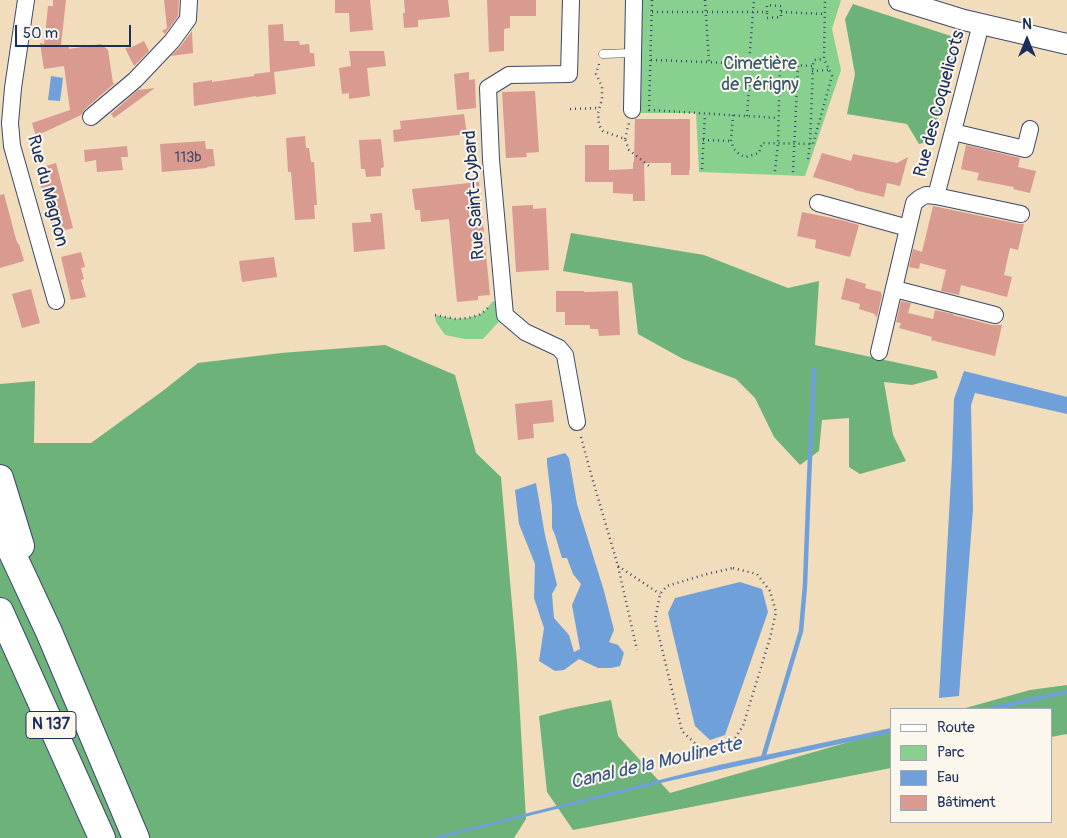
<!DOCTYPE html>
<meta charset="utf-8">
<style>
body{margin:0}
#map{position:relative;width:1067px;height:838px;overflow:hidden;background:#f1dcbb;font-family:Pangolin,sans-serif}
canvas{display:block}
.legend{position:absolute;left:890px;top:708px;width:162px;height:115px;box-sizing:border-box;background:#fbf7ec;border:1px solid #a1a7b3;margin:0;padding:6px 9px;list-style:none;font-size:15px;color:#1b2f5e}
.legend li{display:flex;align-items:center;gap:10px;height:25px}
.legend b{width:25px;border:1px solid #a1a7b3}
.north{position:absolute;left:1002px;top:15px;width:50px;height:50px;-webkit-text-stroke:4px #fbf7ec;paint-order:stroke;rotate:0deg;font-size:14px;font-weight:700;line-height:20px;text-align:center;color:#1b2f5e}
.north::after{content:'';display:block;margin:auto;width:18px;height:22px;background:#1b2f5e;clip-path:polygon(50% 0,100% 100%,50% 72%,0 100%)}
.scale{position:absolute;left:15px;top:25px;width:116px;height:22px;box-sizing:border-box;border:2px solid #1b2f5e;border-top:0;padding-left:6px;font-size:15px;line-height:18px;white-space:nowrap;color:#1b2f5e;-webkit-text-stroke:4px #fbf7ec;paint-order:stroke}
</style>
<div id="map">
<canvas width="1067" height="838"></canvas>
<ul class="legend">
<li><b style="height:6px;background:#fff"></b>Route</li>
<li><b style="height:14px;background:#87d08d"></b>Parc</li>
<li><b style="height:14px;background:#70a0da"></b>Eau</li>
<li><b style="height:14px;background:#d99a90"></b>Bâtiment</li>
</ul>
<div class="north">N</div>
<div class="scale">50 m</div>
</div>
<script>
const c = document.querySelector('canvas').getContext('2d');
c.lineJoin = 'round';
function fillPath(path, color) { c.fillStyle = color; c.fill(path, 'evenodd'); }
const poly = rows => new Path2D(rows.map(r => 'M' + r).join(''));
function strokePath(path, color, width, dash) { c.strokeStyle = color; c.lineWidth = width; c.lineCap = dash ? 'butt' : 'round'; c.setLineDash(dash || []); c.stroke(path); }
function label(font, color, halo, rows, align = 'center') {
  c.font = font + ' Pangolin,sans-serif'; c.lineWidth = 4; c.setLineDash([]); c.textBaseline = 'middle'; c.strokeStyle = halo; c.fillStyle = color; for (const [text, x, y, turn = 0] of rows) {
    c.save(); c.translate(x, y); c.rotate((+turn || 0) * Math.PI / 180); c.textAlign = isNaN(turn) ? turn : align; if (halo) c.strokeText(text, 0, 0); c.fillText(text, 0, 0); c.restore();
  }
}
fillPath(poly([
 [641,0,841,0,832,29,841,70,805,176,699,172,696,113,641,113],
 [503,298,505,315,483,339,465,339,445,335,436,322,435,315,456,319,468,318,479,315,486,310,492,302]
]), '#87d08d');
fillPath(poly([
 [853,4,960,39,931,141,919,144,907,124,847,114,855,74,845,19],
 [571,233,704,255,788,288,819,281,815,345,936,371,938,378,912,385,884,382,893,435,906,461,860,474,849,467,849,418,822,420,819,451,800,465,774,437,755,398,736,379,683,359,638,334,632,283,563,271],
 [385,345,455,375,476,453,501,477,517,662,526,819,514,838,0,838,0,384,35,381,34,443,91,443,164,390,198,363,281,353],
 [1067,685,1067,734,1051,737,1051,709,962,709,1030,690],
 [611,700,618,736,670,793,891,730,891,768,573,830,547,792,539,716,566,709]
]), '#6db278');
fillPath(poly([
 [51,76,63,78,60,101,48,100],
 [964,371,1067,397,1067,414,975,393,971,405,973,509,959,696,939,698,952,459,954,399],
 [565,453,569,458,577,504,604,591,614,630,609,642,618,645,624,653,620,666,611,668,598,668,579,659,564,670,555,671,539,661,544,628,534,598,535,564,519,524,515,490,536,483,545,535,557,585,552,594,554,618,569,635,574,652,580,649,572,605,581,584,573,574,567,558,562,558,555,535,552,528,552,506,547,463,547,458],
 [740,582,762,589,768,612,725,735,710,740,695,726,668,613,675,598],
 [1067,690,1067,694,999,709,979,709],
 [891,728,891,733,669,781,440,838,429,838,719,765]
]), '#70a0da');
strokePath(poly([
 [763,758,801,631,805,585,809,480,814,369]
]), '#70a0da', 4.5);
fillPath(poly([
 [53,0,66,0,61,45,69,46,69,49,101,44,108,50,113,83,115,83,85,109,81,115,36,136,32,123,70,110,64,66,44,69,40,43,44,44,48,6,53,6],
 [164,0,179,0,178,16,165,34,162,31,167,28],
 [335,0,370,0,373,30,350,32,349,13,335,13],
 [404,0,448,0,450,17,418,20,418,27,404,28,403,13,405,13],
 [487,0,536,0,536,16,510,16,510,28,504,29,504,51,489,52],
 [283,24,284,41,299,41,300,45,309,44,310,53,314,53,315,66,274,72,276,94,256,97,256,96,194,106,193,83,212,80,212,82,254,76,254,74,270,72,268,25],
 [192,31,193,53,171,56,180,47],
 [144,41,149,51,134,66,125,48,132,47],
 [349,51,384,51,386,66,367,68,370,96,349,99,349,93,342,94,339,68,351,66],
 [469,72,469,80,475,79,476,108,457,110,454,74],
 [155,88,114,118,111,114,138,90],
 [535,91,539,152,526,153,527,157,506,158,502,92],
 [464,114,467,134,394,142,393,130,401,129,400,121],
 [635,119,690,119,690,170,689,170,689,175,671,175,671,163,644,163,645,201,633,201,633,194,613,193,613,182,585,182,585,145,609,145,609,170,633,169,633,162,634,162],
 [305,136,306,148,309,148,311,162,314,162,317,205,314,205,315,219,295,220,291,172,288,172,286,138],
 [381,139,384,167,381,168,381,176,366,177,365,169,361,169,359,140],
 [205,141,206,149,213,149,215,166,207,167,207,168,162,172,160,144],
 [966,145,1020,158,1018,167,1036,171,1030,193,1013,189,1014,187,977,180,979,173,961,169],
 [127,146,128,157,121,157,123,170,97,172,96,160,85,162,84,150],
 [822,153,851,161,853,154,897,163,908,157,900,186,887,183,884,197,854,190,854,189,813,177],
 [56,163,73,228,54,233,36,169],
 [479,182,490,295,478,296,478,300,457,302,449,219,421,222,420,210,415,210,412,189],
 [4,194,16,239,18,244,19,244,24,261,0,268,0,195],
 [533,205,533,209,546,208,549,270,516,272,512,206],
 [933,206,1019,224,1024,224,1018,250,1010,248,1004,275,1012,277,1007,297,961,285,959,295,941,291,946,270,920,263,919,269,909,267,913,249,922,252],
 [802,212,841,220,859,225,850,257,815,248,816,240,797,236],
 [382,213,385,249,354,252,352,223,371,222,370,214],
 [81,252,85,267,81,268,84,279,81,280,86,297,71,300,61,257],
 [274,257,277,277,242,282,239,261],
 [846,278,866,284,865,288,881,292,881,294,882,295,877,317,875,316,875,314,859,309,860,304,841,299],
 [31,289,40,323,22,328,12,294],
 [556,291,584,291,584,292,618,291,620,335,599,336,598,329,590,329,590,325,565,325,565,312,556,312],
 [901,301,911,303,908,313,933,319,935,310,953,314,953,315,992,325,1002,325,995,356,931,340,932,337,899,328,901,323,896,322],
 [552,400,554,422,533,424,534,438,518,440,515,404]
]), '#d99a90');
const service = poly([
 [603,54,632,53]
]);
const minor = poly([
 [26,0,13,88,10,123,12,146,56,301],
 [571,0,569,74,509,75,488,88,491,160,505,315,525,332,559,348,565,355,577,422],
 [632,110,634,0],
 [91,117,135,80,172,41,188,19,189,0],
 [953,132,1025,149,1030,129],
 [936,196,1021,214],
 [818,203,908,228],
 [895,289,995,315],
 [879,352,914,203,920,198,926,195,936,196,981,24]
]);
const tertiary = poly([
 [899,0,964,20,1067,44]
]);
const trunk = poly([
 [0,478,21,546],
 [0,527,49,632,136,838],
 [0,611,102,838]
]);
strokePath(service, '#3b496c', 9);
strokePath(minor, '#3b496c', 18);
strokePath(tertiary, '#3b496c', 22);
strokePath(trunk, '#3b496c', 28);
strokePath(poly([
 [652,0,649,110,778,118],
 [705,0,709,62],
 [652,12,767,12,767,5,781,6,781,17,767,18,767,12],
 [781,12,825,14],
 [651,60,813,66],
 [749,63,754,0],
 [599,64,596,74,602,87,602,99,598,113,599,125,603,131,625,139,629,150,649,166],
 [812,71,828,70],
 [570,109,599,108],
 [733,115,731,141,734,149,740,155,746,157,759,153,762,143,813,144,832,76,824,59,825,0],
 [747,116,751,63],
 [625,139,629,123],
 [703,140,731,141],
 [808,159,810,144,813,66,814,60,824,59],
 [702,169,705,114],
 [775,171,778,143,780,65],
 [793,172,798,65],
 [435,315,456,319,468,318,479,315,486,310,489,306],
 [581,437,591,474,618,566,637,650],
 [618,566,660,594],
 [733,568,757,574,770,591,776,612,770,638,743,726,734,740,717,753,702,750,682,731,655,620,660,594,667,586,707,574,733,568]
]), '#3b496c', 2.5, [1, 4]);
strokePath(service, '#fff', 8);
strokePath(minor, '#fff', 16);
strokePath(tertiary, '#fff', 20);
strokePath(trunk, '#fff', 26);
label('15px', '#4a4a6a', null, [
 ["113b",188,158]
]);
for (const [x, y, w] of [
 [51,725,50]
]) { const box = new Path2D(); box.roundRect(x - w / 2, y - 13.5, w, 27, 4); c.fillStyle = '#fbf7ec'; c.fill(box); strokePath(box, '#1b2f5e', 1); }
label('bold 16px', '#1b2f5e', null, [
 ["N 137",51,725]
]);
label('18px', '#36576a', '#fbf7ec', [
 ["Cimetière",760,64],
 ["de Périgny",760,85]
]);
label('18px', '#1b2f5e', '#fbf7ec', [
 ["Rue des Coquelicots",940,104,-75],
 ["Rue du Magnon",47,191,75],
 ["Rue Saint-Cybard",475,195,-94]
]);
label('italic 19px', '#395789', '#fbf7ec', [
 ["Canal de la Moulinette",656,764,-13]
]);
</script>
